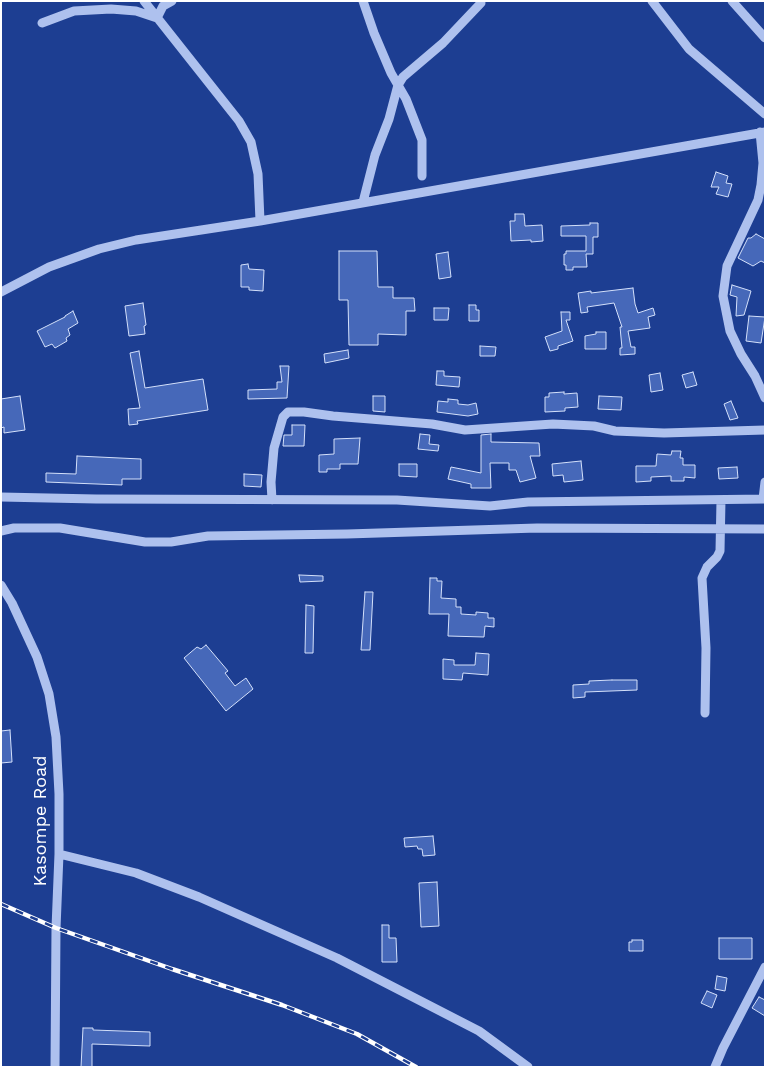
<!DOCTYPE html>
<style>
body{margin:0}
#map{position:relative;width:766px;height:1068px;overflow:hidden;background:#1d3e92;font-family:"Work Sans",sans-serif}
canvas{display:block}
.frame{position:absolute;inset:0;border:2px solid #fff;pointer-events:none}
</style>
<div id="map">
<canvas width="766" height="1068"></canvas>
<div class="frame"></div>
</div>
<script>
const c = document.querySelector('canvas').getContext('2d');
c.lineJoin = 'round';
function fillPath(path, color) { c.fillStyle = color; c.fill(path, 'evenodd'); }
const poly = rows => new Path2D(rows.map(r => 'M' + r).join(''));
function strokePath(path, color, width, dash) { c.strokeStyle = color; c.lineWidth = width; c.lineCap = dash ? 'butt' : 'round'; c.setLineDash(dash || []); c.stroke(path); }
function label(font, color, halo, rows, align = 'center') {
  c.font = font + ' "Work Sans",sans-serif'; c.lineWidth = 4; c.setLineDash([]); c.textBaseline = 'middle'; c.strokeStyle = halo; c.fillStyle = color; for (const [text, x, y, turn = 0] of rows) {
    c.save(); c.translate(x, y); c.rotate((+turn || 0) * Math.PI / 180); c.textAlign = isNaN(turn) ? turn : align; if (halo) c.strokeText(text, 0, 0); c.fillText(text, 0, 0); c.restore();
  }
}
const building = poly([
 [716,172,728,176,726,183,732,184,728,197,716,194,719,187,711,187,716,172],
 [515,214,524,214,525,226,542,225,543,241,531,242,531,240,511,241,510,221,515,221,515,214],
 [590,223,598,223,598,237,593,237,593,254,586,254,587,267,573,267,573,270,566,270,566,265,564,265,564,254,566,254,566,251,586,251,586,236,561,236,561,226,590,225,590,223],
 [756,234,765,239,765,263,761,261,753,266,738,258,748,238,751,238,756,234],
 [339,251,377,251,378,287,393,287,393,298,414,298,415,311,406,311,406,335,378,334,378,345,349,345,348,300,339,300,339,251],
 [448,252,451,277,439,279,436,254,448,252],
 [248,264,249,269,264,270,263,291,249,290,249,287,241,287,241,265,248,264],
 [732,285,751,291,744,315,736,316,737,297,730,295,732,285],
 [633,288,635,304,638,313,653,308,655,315,648,317,650,328,628,331,631,347,635,347,635,354,620,355,620,348,622,348,620,327,622,327,614,303,587,307,588,312,581,313,578,293,591,291,591,293,633,288],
 [143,303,146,325,144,326,145,334,129,336,125,306,143,303],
 [469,305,476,305,476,310,479,310,479,321,469,321,469,305],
 [434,308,449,308,448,320,434,320,434,308],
 [73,311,78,323,68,329,70,335,66,338,67,341,55,348,52,344,45,347,37,331,65,317,65,316,73,311],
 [561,312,570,312,570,320,566,320,573,341,558,346,558,349,550,351,545,337,562,331,561,312],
 [749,316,765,317,761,343,746,341,749,316],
 [596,332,606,332,606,349,585,349,585,336,596,334,596,332],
 [480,346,496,347,495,356,480,356,480,346],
 [348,350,349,358,325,363,324,354,348,350],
 [139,351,145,388,203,379,208,410,137,421,138,424,129,425,128,409,140,408,130,353,139,351],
 [280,366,289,366,287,398,248,399,248,390,277,389,277,382,282,382,280,366],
 [437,371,444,371,444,376,460,377,459,387,436,385,437,371],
 [693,372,697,385,686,388,682,375,693,372],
 [660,373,663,390,651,392,649,375,660,373],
 [564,392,564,394,577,393,578,407,565,408,565,411,545,412,545,397,549,397,549,393,564,392],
 [20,396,25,430,4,433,4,427,1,428,1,399,20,396],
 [373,396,385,396,385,412,373,411,373,396],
 [599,396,622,397,621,410,598,409,599,396],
 [448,399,458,400,458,404,468,405,476,403,478,414,468,416,437,412,438,401,448,402,448,399],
 [731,401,738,418,730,420,724,404,731,401],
 [292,425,305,425,304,446,283,446,284,435,292,435,292,425],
 [420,434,430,435,429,444,439,445,438,451,418,449,420,434],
 [491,434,491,442,539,443,540,456,530,456,536,478,520,482,516,470,509,470,509,463,490,463,491,488,471,488,471,484,448,479,451,467,481,473,481,435,491,434],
 [360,438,358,464,340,464,340,469,327,469,327,472,319,472,319,455,334,454,334,439,360,438],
 [672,451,681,451,680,458,683,458,683,465,695,465,695,478,684,477,684,481,671,481,671,476,651,477,651,481,636,482,636,466,656,466,657,454,671,455,672,451],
 [77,456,141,459,141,479,122,479,122,485,46,482,46,473,76,474,77,456],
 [581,461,583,480,564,482,563,475,553,476,552,464,581,461],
 [399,464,417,464,417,477,399,476,399,464],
 [737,467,738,478,719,479,718,468,737,467],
 [244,474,262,475,261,487,244,486,244,474],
 [299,575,323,576,323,581,300,582,299,575],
 [430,578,437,578,437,581,442,581,441,598,456,599,456,607,461,607,461,614,476,615,476,612,488,613,488,618,494,618,494,627,485,626,484,637,448,636,449,614,429,614,430,578],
 [365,592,373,592,370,650,361,650,365,592],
 [306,605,314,606,313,653,305,653,306,605],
 [206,645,228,671,225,673,235,686,246,678,253,689,226,711,184,658,197,647,201,649,206,645],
 [476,653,489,654,488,675,463,673,462,680,443,679,443,659,454,660,454,665,475,665,476,653],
 [612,680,637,680,637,690,585,692,585,697,573,698,573,685,589,684,589,681,612,680],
 [10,730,12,762,1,763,1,731,10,730],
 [433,836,435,855,423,856,422,849,418,849,417,846,405,847,404,838,433,836],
 [437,882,439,926,421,927,419,883,437,882],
 [382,925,389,925,389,938,396,938,397,962,382,962,382,925],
 [719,938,752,938,752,959,719,959,719,938],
 [632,940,643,940,643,951,629,951,629,942,632,942,632,940],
 [717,976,727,978,725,991,715,989,717,976],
 [707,991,717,995,712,1008,701,1003,707,991],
 [759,997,765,1000,765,1016,752,1008,759,997],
 [83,1028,93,1028,93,1030,150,1032,150,1046,92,1044,92,1067,81,1067,83,1028]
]);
fillPath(building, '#4668b9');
strokePath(building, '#d4e0fa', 1);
strokePath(poly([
 [144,1,239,121,251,142,258,174,260,221],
 [363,1,374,33,391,73,406,99,422,140,422,176],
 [652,1,689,49,765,114],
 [732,1,765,38],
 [42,23,74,11,111,9,136,11,157,18,163,6,172,1],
 [760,132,763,163,761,185,758,200,727,266,723,296,730,331,741,354,755,376,765,398],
 [363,202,375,155,389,119,398,85,403,77,443,43,481,3],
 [1,292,49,267,99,249,136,240,260,221,765,132],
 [1,497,96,499,397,500,490,506,528,502,765,499],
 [763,499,765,482],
 [272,500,271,482,274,448,283,417,288,412,304,412,333,416,432,424,465,430,553,424,594,426,615,431,664,433,765,430],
 [1,531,14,528,60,528,145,542,171,542,208,536,347,534,537,528,765,529],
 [1,585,12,603,37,657,49,694,56,737,59,794,59,854,56,928,55,1067],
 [705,713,706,648,702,578,707,567,717,557,720,551,721,500],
 [59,854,136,873,199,897,337,958,479,1031,528,1067],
 [715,1067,723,1048,765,967]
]), '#aec1ee', 9);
const rail = poly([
 [1,904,56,928,172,969,282,1005,357,1034,416,1067]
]);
strokePath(rail, '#fff', 4.5);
strokePath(rail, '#1d3e92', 2.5, [8]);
label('18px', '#fff', '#1d3e92', [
 ["Kasompe Road",41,821,-90]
]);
</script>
